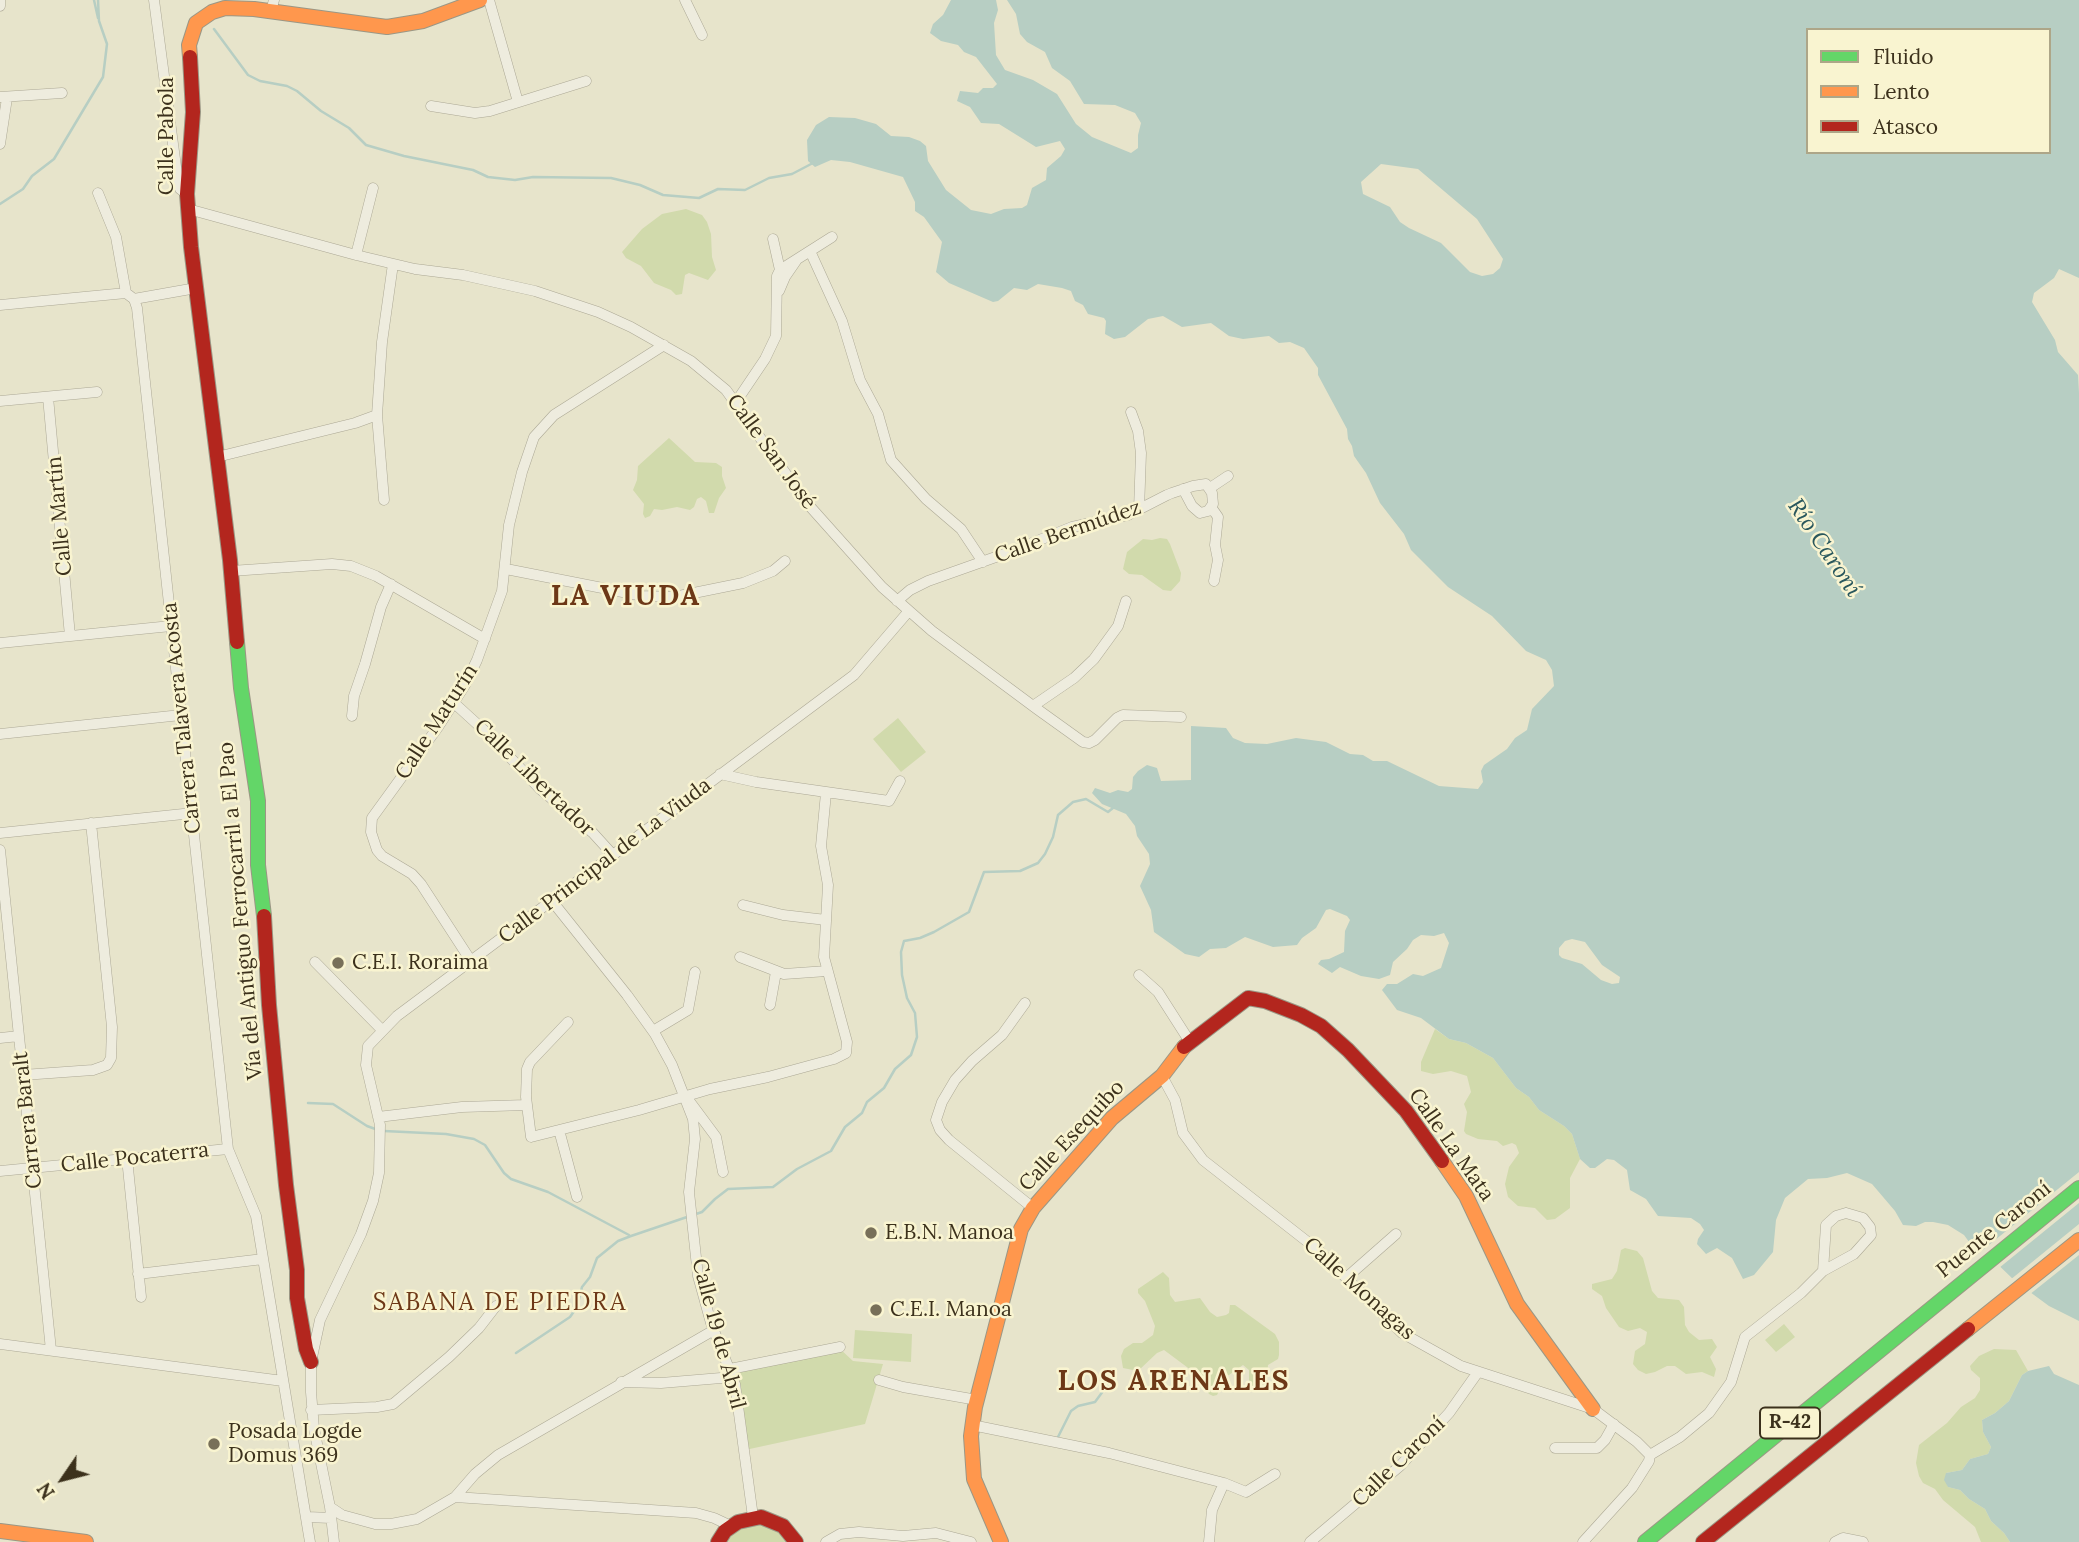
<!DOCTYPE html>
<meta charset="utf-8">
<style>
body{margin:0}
#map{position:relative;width:2079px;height:1542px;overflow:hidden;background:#e7e4cb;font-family:Lora,serif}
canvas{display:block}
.legend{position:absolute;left:1806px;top:28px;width:245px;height:126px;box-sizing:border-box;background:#f9f4d0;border:2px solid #ada688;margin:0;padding:9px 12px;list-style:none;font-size:21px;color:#3c311c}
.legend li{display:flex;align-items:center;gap:14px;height:35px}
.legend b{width:35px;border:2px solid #ada688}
.north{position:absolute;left:28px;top:1444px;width:70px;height:70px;-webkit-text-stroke:5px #f9f4d0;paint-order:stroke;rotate:235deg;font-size:19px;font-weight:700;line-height:28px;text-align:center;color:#3c311c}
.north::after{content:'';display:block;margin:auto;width:24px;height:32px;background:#3c311c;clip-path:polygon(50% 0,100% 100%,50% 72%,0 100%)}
</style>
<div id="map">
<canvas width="2079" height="1542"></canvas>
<ul class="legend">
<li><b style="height:9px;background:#63d668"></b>Fluido</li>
<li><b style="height:9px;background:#ff974d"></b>Lento</li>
<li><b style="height:9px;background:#b3261e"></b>Atasco</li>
</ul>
<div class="north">N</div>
</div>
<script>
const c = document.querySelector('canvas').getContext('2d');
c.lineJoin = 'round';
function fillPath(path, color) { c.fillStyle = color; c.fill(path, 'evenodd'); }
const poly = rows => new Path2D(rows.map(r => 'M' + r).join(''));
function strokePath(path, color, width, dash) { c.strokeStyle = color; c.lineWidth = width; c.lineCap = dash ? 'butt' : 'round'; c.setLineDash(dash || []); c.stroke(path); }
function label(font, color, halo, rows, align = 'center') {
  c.font = font + ' Lora,serif'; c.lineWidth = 5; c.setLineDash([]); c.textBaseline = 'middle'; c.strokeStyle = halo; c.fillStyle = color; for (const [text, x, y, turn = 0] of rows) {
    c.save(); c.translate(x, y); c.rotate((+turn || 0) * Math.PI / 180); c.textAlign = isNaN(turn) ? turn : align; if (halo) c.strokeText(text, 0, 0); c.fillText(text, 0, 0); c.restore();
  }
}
fillPath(poly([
 [686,209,702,215,707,222,711,234,712,257,716,270,708,280,689,273,685,275,682,294,676,295,671,290,654,283,641,266,626,258,622,252,642,229,662,214],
 [669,438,695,462,716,463,722,467,722,476,726,488,719,498,714,513,709,513,706,501,701,497,697,499,694,507,690,510,677,507,662,510,654,509,650,516,645,518,643,514,644,504,633,490,637,480,638,466],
 [1160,538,1167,539,1170,544,1181,573,1180,581,1171,591,1163,590,1142,575,1129,574,1123,569,1127,552,1143,539,1152,540],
 [898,718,926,752,901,772,873,739],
 [1435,1029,1449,1039,1466,1043,1493,1058,1516,1088,1529,1097,1539,1110,1564,1126,1572,1134,1580,1159,1570,1178,1570,1208,1555,1219,1547,1220,1535,1208,1518,1206,1508,1197,1505,1184,1509,1167,1519,1153,1516,1145,1512,1143,1503,1146,1497,1141,1478,1139,1466,1134,1464,1131,1467,1112,1464,1104,1471,1092,1467,1076,1451,1071,1433,1074,1421,1071,1421,1062],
 [1625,1248,1637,1251,1643,1258,1652,1291,1658,1298,1679,1300,1684,1307,1685,1325,1689,1332,1699,1340,1712,1339,1717,1347,1710,1357,1716,1369,1714,1377,1702,1372,1686,1374,1675,1366,1667,1366,1655,1372,1646,1374,1638,1370,1633,1364,1635,1351,1645,1344,1647,1332,1640,1328,1628,1331,1619,1327,1606,1308,1602,1296,1592,1289,1592,1284,1612,1279,1617,1271,1621,1250],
 [1163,1272,1169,1278,1170,1295,1175,1302,1200,1298,1210,1312,1217,1317,1226,1315,1229,1313,1230,1305,1235,1305,1275,1334,1279,1342,1279,1355,1278,1359,1268,1365,1267,1382,1260,1387,1251,1386,1249,1383,1249,1370,1243,1365,1229,1375,1219,1377,1221,1387,1217,1395,1213,1396,1209,1394,1199,1376,1164,1350,1157,1353,1138,1371,1123,1368,1121,1356,1124,1349,1133,1343,1142,1343,1153,1335,1155,1326,1145,1301,1138,1293,1138,1289],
 [1784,1324,1795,1337,1776,1352,1765,1340],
 [855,1330,912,1334,911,1362,853,1358],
 [839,1348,853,1361,883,1364,865,1424,745,1450,731,1369],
 [1994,1349,2016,1350,2028,1371,2022,1375,2009,1401,1995,1413,1982,1420,1983,1432,1991,1447,1988,1454,1970,1459,1962,1470,1946,1473,1948,1487,1960,1490,1969,1499,1985,1509,1991,1521,2004,1533,2010,1542,1981,1542,1975,1527,1943,1500,1935,1489,1923,1483,1919,1476,1916,1463,1919,1445,1947,1423,1961,1407,1975,1398,1980,1390,1980,1378,1971,1370,1970,1366,1979,1356],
 [761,1517,796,1542,716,1542]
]), '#d1daac');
fillPath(poly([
 [951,0,996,0,998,10,994,23,996,55,1005,70,1033,80,1057,94,1076,124,1092,137,1131,153,1138,148,1138,135,1141,123,1135,113,1115,105,1084,104,1070,81,1052,68,1045,52,1027,42,1020,34,1016,14,1007,0,2079,0,2079,278,2059,269,2054,278,2034,293,2032,302,2055,340,2058,352,2078,375,2079,393,2079,1321,2049,1306,2015,1281,1985,1252,1972,1246,1964,1235,1948,1225,1933,1222,1925,1222,1916,1226,1903,1225,1895,1211,1872,1184,1847,1173,1827,1178,1808,1179,1785,1198,1776,1220,1773,1252,1754,1275,1743,1279,1732,1258,1717,1248,1706,1254,1697,1244,1698,1239,1704,1230,1700,1224,1691,1218,1658,1216,1646,1199,1630,1190,1627,1170,1614,1160,1607,1159,1595,1168,1590,1168,1580,1159,1572,1134,1564,1126,1539,1110,1529,1097,1516,1088,1493,1058,1466,1043,1449,1039,1421,1018,1397,1010,1382,990,1387,984,1397,984,1413,974,1423,976,1441,968,1449,943,1444,933,1434,936,1421,935,1413,940,1407,949,1393,962,1390,975,1379,979,1361,976,1340,967,1332,973,1318,964,1321,960,1329,959,1344,952,1345,931,1350,920,1347,916,1330,909,1326,910,1316,928,1302,938,1297,945,1273,947,1245,937,1226,948,1210,949,1199,957,1185,954,1154,932,1151,910,1140,886,1150,864,1149,854,1137,836,1135,826,1126,814,1102,804,1092,793,1095,788,1110,793,1118,790,1128,792,1132,789,1133,777,1138,771,1147,765,1157,768,1161,781,1191,780,1191,726,1226,728,1233,738,1245,743,1267,744,1296,738,1326,742,1350,754,1363,755,1373,761,1387,761,1439,786,1478,789,1483,782,1481,771,1484,765,1507,749,1515,738,1527,730,1532,709,1554,686,1552,670,1546,660,1526,651,1492,616,1448,587,1411,550,1404,534,1380,503,1366,473,1354,456,1352,446,1348,439,1347,429,1318,375,1318,368,1304,348,1290,342,1279,343,1269,336,1243,339,1229,336,1211,323,1182,327,1163,316,1148,319,1125,337,1114,339,1105,334,1106,321,1104,318,1088,314,1083,305,1075,301,1071,291,1062,288,1038,284,1027,290,1014,288,998,301,993,302,949,283,936,272,942,242,924,217,915,211,915,202,903,177,850,162,831,160,815,167,808,161,807,140,816,125,829,117,855,118,876,124,891,136,909,137,920,141,926,146,928,161,946,190,971,210,991,214,1004,209,1022,208,1027,205,1032,188,1046,180,1047,168,1061,156,1065,149,1060,141,1036,147,999,124,981,123,970,107,957,101,960,91,978,93,983,88,993,88,997,84,976,57,964,52,958,45,941,41,930,33,933,24,943,15],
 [1808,30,2049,30,2049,152,1808,152],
 [1381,164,1418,169,1477,219,1503,259,1500,268,1493,274,1482,276,1470,272,1441,243,1409,228,1400,222,1390,207,1363,194,1361,182],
 [1572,939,1585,942,1602,965,1620,977,1619,983,1612,984,1601,980,1582,964,1562,958,1559,955,1559,948,1565,941],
 [2049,1366,2054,1374,2079,1385,2079,1542,2010,1542,2004,1533,1991,1521,1985,1509,1969,1499,1960,1490,1948,1487,1944,1480,1946,1473,1962,1470,1970,1459,1988,1454,1991,1447,1983,1432,1982,1420,1995,1413,2009,1401,2022,1375,2028,1371]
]), '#b7cec3');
fillPath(poly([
 [2079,1172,2079,1203,1999,1268,1979,1253],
 [2079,1224,2079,1255,2029,1295,2010,1280]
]), '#e7e4cb');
strokePath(poly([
 [94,0,98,18],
 [214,29,248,75,260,81,287,86,297,91,321,111,349,128,366,145,404,156,473,170,488,177,515,180,533,177,611,178,640,185,663,195,699,198,718,189,745,190,769,178,792,174,813,163],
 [0,204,23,189,32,176,54,159,103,77,107,44,99,21,98,0],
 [308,1103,333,1104,367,1126,378,1130],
 [384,1131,446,1134,474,1139,485,1145,504,1173,511,1179,548,1192,629,1235],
 [693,1215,702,1212,715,1199,728,1189,773,1187,797,1169,831,1151,845,1127,862,1113,867,1102,884,1088,895,1069,911,1055,917,1037,915,1013,907,998,902,975,901,952,904,941,920,938,934,932,969,912,984,872,1020,871,1038,863,1045,854,1053,837,1058,815,1073,802,1086,799,1108,812,1113,808],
 [516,1353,570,1317,577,1307,582,1287,590,1277,597,1258,618,1241,631,1236,687,1217],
 [1057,1439,1071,1411,1078,1406,1095,1402,1109,1383]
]), '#b7cec3', 2.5);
const street = poly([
 [154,0,178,182,180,189,187,194],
 [489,0,518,102],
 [685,0,702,35],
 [0,6,0,0],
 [271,11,274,0],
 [0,97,62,93],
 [431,106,475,113,490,111,586,81],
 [0,144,7,98],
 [98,193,116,237,126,293],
 [188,209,356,255,415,269,463,275,535,291,598,312,631,327,691,361,726,390,806,502,882,587,932,631,1037,709,1083,742,1089,743,1095,740,1117,718,1123,715,1181,717],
 [773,239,780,270],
 [810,251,842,321,860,380,878,414,891,460,926,499,961,529,983,562],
 [356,255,373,188],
 [779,291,785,277,796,261],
 [126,293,134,299,137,308,228,1149,256,1216,310,1542],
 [134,299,196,288],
 [0,305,126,293],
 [48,397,70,636],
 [0,401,97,392],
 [736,402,765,359,776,336,777,276,780,270,832,237],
 [1131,412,1138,431,1141,453,1139,510],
 [377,415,384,500],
 [217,457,355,423,377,415,382,342,393,264],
 [1210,488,1228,476],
 [1211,507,1218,517,1215,545,1218,560,1214,581],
 [506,569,643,596,674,597,743,583,773,571,785,561],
 [231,571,332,564,351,566,376,576,485,639],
 [897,601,910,590,928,581,1007,553,1072,527,1128,515,1167,495,1172,493,1193,486,1206,484,1212,493,1213,504,1208,511,1200,513,1192,506,1183,489],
 [0,643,171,626],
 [453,702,487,733,540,789,593,833,613,855],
 [1033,706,1074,678,1094,659,1118,626,1126,601],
 [352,716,354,696,365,664,381,607,391,584],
 [0,734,181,715],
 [720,774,756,782,889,801,900,781],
 [0,833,193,813],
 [0,850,51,1350],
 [552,901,627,995,655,1034,672,1065,693,1119,695,1139,689,1192,698,1276,711,1323,735,1384,753,1517],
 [743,905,783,915,826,920],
 [740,957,784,974,827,971],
 [471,961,421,884,412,874,382,856,377,850,371,832,372,818,438,727,465,685,477,660,502,591,509,525,522,472,534,437,554,415,664,345],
 [315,962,382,1030],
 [1139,975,1158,992,1190,1042],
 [1025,1003,1002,1035,972,1061,955,1080,942,1102,936,1120,940,1130,949,1140,1033,1208],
 [770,1005,776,972],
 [568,1022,530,1062,527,1069,526,1097,531,1137,639,1110,710,1089,768,1077,834,1059,846,1053,847,1042,824,957,828,885,821,846,826,793],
 [653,1031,688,1010,695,972],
 [0,1038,19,1036],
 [23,1075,93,1070,107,1065,111,1058,112,1027,91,823],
 [1162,1076,1175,1100,1183,1133,1203,1160,1318,1250,1402,1333,1461,1366,1593,1409,1637,1442,1650,1455],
 [690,1102,716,1137,723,1172],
 [378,1117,462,1107,526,1105],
 [559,1130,577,1197],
 [127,1158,141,1297],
 [0,1171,228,1149],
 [1846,1213,1863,1218,1870,1227,1871,1235,1854,1254,1823,1271,1826,1225,1836,1216,1846,1213],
 [138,1274,263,1259],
 [1346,1278,1396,1234],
 [0,1344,283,1381],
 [730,1369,840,1347],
 [879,1380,903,1387,977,1400],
 [621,1382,661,1383,733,1377],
 [311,1410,377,1407,393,1404,449,1357,479,1328,496,1306],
 [972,1425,1109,1453,1224,1483,1246,1492,1275,1474],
 [1555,1448,1597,1448,1605,1440,1614,1424],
 [1650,1455,1680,1437,1709,1413,1731,1382,1745,1337,1801,1293,1823,1271],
 [455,1497,696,1513,714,1518,731,1526],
 [330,1507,342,1515,375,1524,391,1524,417,1519,455,1497,475,1474,498,1455,714,1330],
 [307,1517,331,1518],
 [334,1542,330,1507,314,1429,311,1392,311,1362,320,1320,361,1234,373,1201,379,1173,380,1125,366,1065,368,1046,397,1016,854,675,908,612],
 [826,1542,840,1534,859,1532,903,1536,936,1533,971,1542],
 [1209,1542,1212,1510,1224,1483],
 [1310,1542,1400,1466,1449,1413,1478,1372],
 [1583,1542,1632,1488,1649,1461,1650,1455],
 [1835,1542,1843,1538,1863,1542]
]);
const fast = poly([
 [237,642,241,688,258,801,258,865,264,916],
 [1645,1542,2079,1188]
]);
const slow = poly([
 [190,57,189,45,196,23,212,12,225,8,254,9,387,27,423,21,480,0],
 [1442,1161,1466,1196,1517,1304,1593,1409],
 [1968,1329,2079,1240],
 [0,1531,86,1542],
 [1001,1542,974,1479,971,1436,975,1407,1021,1229,1033,1208,1112,1118,1162,1076,1184,1047]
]);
const jam = poly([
 [190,57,193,112,187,194,191,247,230,560,237,642],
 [264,916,269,1005,286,1185,297,1270,297,1298,306,1349,311,1362],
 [1184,1047,1248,998,1265,1001,1301,1015,1321,1026,1348,1050,1406,1111,1442,1161],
 [718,1542,725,1531,738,1522,761,1517,783,1526,796,1542],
 [1703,1542,1968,1329]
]);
strokePath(street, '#aca895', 11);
strokePath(fast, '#9b9785', 16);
strokePath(slow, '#9b9785', 16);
strokePath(jam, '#9b9785', 16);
strokePath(street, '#eeecde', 10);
strokePath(fast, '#63d668', 14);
strokePath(slow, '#ff974d', 14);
strokePath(jam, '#b3261e', 14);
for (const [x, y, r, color] of [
 [338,963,7,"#787059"],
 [871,1233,7,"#787059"],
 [876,1310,7,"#787059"],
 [214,1444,7,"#787059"]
]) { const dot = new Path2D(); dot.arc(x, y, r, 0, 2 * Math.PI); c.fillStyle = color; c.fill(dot); strokePath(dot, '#f9f4d0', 2.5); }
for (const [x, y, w] of [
 [1790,1423,60]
]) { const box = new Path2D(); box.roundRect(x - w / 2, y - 15.5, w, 31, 5); c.fillStyle = '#f9f4d0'; c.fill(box); strokePath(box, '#3c311c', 2); }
label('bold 19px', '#3c311c', null, [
 ["R-42",1790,1423]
]);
label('21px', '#3c311c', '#f9f4d0', [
 ["Calle Pabola",167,136,-90],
 ["Calle San José",771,452,54],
 ["Calle Martín",60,516,-95],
 ["Calle Bermúdez",1068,532,-19],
 ["Carrera Talavera Acosta",182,718,-96],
 ["Calle Maturín",437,722,-57],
 ["Calle Libertador",534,778,44],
 ["Calle Principal de La Viuda",605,861,-37],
 ["Vía del Antiguo Ferrocarril a El Pao",241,911,-95],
 ["Carrera Baralt",28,1120,-96],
 ["Calle Esequibo",1072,1136,-47],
 ["Calle La Mata",1451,1145,55],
 ["Calle Pocaterra",135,1158,-6],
 ["Puente Caroní",1994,1230,-39],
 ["Calle Monagas",1359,1289,42],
 ["Calle 19 de Abril",718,1334,75],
 ["Calle Caroní",1399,1462,-44]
]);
label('21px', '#3c311c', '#f9f4d0', [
 ["C.E.I. Roraima",352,963],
 ["E.B.N. Manoa",885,1233],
 ["C.E.I. Manoa",890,1310],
 ["Posada Logde",228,1432],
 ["Domus 369",228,1456]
], 'left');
label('italic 23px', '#29575d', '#f9f4d0', [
 ["Río Caroní",1824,548,56]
]);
c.letterSpacing = '2px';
label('24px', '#6d3817', '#f9f4d0', [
 ["SABANA DE PIEDRA",500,1303]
]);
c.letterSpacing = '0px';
c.letterSpacing = '2px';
label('bold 28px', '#6d3817', '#f9f4d0', [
 ["LA VIUDA",626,597],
 ["LOS ARENALES",1174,1382]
]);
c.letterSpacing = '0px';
</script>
